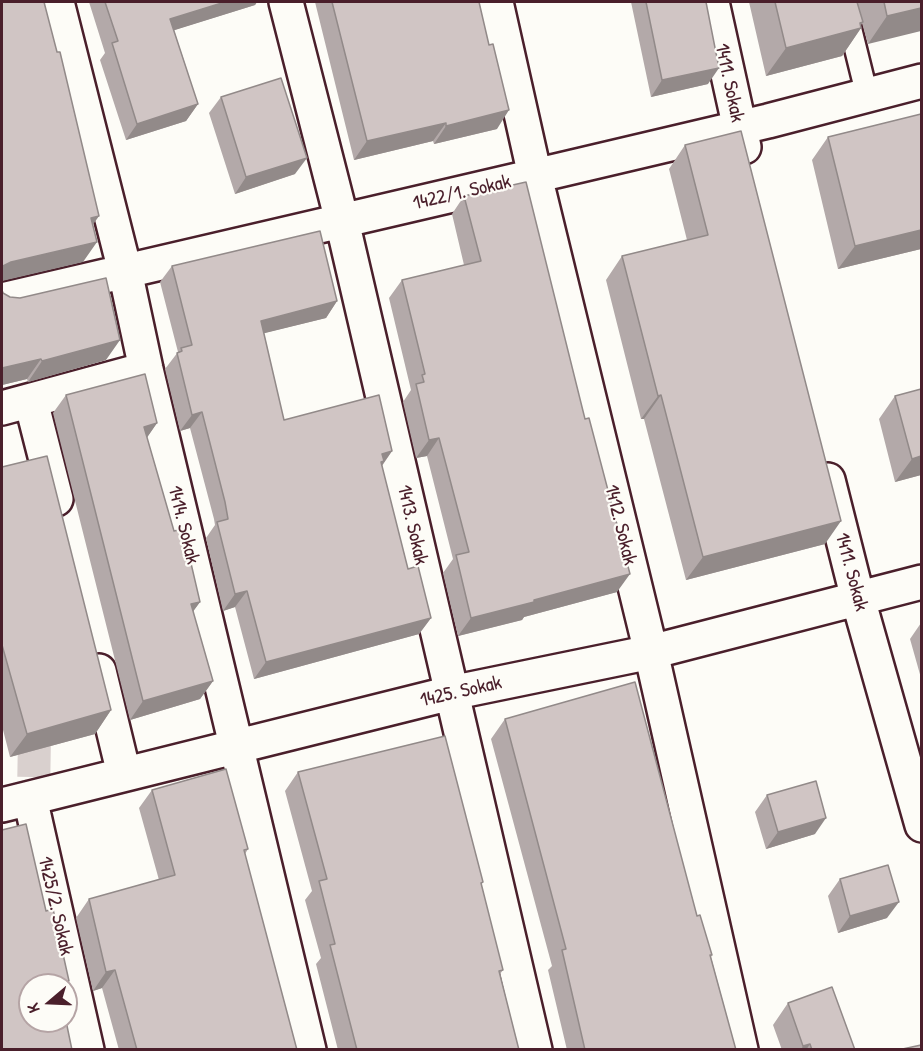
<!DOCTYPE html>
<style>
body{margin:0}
#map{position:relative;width:923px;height:1051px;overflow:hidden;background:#fdfcf7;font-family:"Patrick Hand",sans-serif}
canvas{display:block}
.frame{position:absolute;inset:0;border:3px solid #4a1f2b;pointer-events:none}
.north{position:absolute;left:18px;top:973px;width:60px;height:60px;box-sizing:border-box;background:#fdfcf7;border:2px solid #b5a4a5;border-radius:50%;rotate:251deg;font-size:16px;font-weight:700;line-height:24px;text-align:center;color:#4a1f2b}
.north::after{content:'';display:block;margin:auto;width:21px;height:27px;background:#4a1f2b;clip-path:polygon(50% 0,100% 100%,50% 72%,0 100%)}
</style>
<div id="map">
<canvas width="923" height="1051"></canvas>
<div class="frame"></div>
<div class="north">K</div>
</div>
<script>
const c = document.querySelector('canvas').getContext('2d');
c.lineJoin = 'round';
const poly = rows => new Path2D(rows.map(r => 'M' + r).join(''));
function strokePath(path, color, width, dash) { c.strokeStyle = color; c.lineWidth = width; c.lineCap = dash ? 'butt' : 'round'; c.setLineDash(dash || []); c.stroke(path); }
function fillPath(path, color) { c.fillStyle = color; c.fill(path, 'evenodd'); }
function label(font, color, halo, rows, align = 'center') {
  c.font = font + ' "Patrick Hand",sans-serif'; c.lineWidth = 4.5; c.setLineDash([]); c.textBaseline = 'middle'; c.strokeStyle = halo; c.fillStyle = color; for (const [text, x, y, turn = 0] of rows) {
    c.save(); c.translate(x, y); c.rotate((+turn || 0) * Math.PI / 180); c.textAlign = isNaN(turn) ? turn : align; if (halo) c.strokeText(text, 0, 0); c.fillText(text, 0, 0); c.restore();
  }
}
strokePath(poly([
 [33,826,35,706]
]), '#d9d0ce', 33, [33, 16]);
const service = poly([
 [844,2,867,95]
]);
const minor = poly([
 [57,2,125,271,146,369,309,1050],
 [286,2,342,221,535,1050],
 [496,2,535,176,651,652,741,1050],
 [712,2,744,147],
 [2,300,560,170,768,121,922,81],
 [31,401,56,499],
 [2,408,146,369],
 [828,480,858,599,922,825],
 [99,671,124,774],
 [30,798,87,1050],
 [2,805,451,693,651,652,922,582]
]);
strokePath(service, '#4a1f2b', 26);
strokePath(minor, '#4a1f2b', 38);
strokePath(service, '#fdfcf7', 21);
strokePath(minor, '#fdfcf7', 33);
fillPath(poly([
 [89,2,257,2,255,5,174,30,198,104,186,121,126,140,100,60,105,53],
 [315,2,479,2,497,129,434,144,433,141,354,160],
 [631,2,706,2,708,84,651,97],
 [749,2,921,2,868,44,862,23,861,25,861,28,842,56,766,76],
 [221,97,295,174,235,194,209,113],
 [921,114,921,249,838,269,812,160,828,137],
 [685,145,825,544,686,580,644,419,641,419,606,280,622,256,687,240,669,169],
 [464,196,617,592,524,617,522,620,458,636,443,573,453,559,427,456,416,458,403,402,411,390,389,298,402,280,464,265,452,214],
 [172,266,337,301,326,318,264,333,284,420,392,451,382,466,408,569,431,618,419,634,254,679,235,607,223,611,206,538,215,525,214,519,190,428,180,431,165,369,178,352,160,282],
 [2,290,3,293,106,360,28,382,27,379,2,385],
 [66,395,157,423,147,437,174,531,200,602,193,611,213,681,200,699,130,720,53,413],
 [895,396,921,475,895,482,879,419],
 [2,467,111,710,95,734,10,757,2,726],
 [921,623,921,678,910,639],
 [505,719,697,916,712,955,711,957,736,1050,567,1050,548,970,552,966,491,739],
 [298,772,481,885,503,970,500,974,519,1050,338,1050,316,964,321,958,305,900,312,891,285,791],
 [152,790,248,849,245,854,297,1050,119,1050,102,988,93,991,76,918,89,899,159,880,139,808],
 [767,795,815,834,766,849,755,812],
 [840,879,887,918,838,933,828,896],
 [788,1003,855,1050,782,1050,773,1025]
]), '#b3a9a9');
fillPath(poly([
 [225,2,257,2,255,5,159,35,170,19],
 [921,8,921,31,868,44,887,16],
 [863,22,858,29,861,28,842,56,766,76,786,48],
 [719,68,708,84,651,97,662,80],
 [198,104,186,121,126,140,137,124],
 [509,110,497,129,434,144,446,126],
 [446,123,433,141,354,160,367,141],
 [307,158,295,174,235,194,246,177],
 [99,216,85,236,91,218],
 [921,230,921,249,838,269,855,246],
 [97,242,83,262,2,281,2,269,3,266,11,262],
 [337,301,326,318,249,337,261,321],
 [120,340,106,360,28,382,42,361],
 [41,359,27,379,2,385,2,368],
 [661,395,644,419,641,419,658,396],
 [202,412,190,428,180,431,192,415],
 [157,423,144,442,144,427],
 [439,438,427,456,416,458,429,440],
 [392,451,380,468,382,454],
 [921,456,921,475,895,482,912,459],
 [841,521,825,544,686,580,703,557],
 [630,574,617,592,524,617,522,620,458,636,471,618,534,600],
 [247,591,235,607,223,611,235,594],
 [200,602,187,620,191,604],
 [431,618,419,634,254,679,266,662],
 [213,681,200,699,130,720,143,701],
 [111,710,95,734,10,757,27,734],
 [826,818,815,834,766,849,778,832],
 [899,902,887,918,838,933,850,916],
 [115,970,102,988,93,991,106,972],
 [69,981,66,986,66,985,56,985],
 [810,1044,806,1050,801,1050,803,1046]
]), '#928a89');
const building = poly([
 [2,2,44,2,57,52,60,52,99,216,91,218,97,242,11,262,3,266,2,269,2,2],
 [105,2,225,2,170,19,198,104,137,124,112,43,118,41,105,2],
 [332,2,479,2,489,45,493,44,509,110,446,126,446,123,367,141,332,2],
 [646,2,706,2,719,68,662,80,646,2],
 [775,2,857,2,863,22,860,23,861,28,786,48,775,2],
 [884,2,921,2,921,8,887,16,884,2],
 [281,78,307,158,246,177,221,97,281,78],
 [921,114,921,230,855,246,828,137,921,114],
 [741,131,841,521,703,557,661,395,658,396,622,256,708,235,685,145,741,131],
 [526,182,585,419,589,418,630,574,534,600,534,602,471,618,456,555,469,552,439,438,429,440,416,384,424,382,422,375,425,374,402,280,481,261,464,196,526,182],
 [320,231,337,301,261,321,284,420,379,395,392,451,382,454,384,461,381,462,408,569,418,566,431,618,266,662,247,591,235,594,217,522,228,519,225,502,202,412,192,415,177,353,182,351,181,348,192,345,172,266,320,231],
 [106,278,120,340,42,361,41,359,2,368,2,290,3,293,10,297,20,298,106,278],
 [145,374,157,423,144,427,174,531,183,529,200,602,191,604,213,681,143,701,66,395,145,374],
 [921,389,921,456,912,459,895,396,921,389],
 [47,456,111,710,27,734,2,645,2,467,47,456],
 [635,682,697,916,700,915,712,955,710,955,736,1050,585,1050,562,950,566,949,505,719,635,682],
 [445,736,483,882,481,883,503,970,499,971,519,1050,357,1050,330,945,335,944,319,881,327,879,298,772,445,736],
 [226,769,248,849,244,850,297,1050,137,1050,115,970,106,972,89,899,175,875,152,790,226,769],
 [816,781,826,818,778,832,767,795,816,781],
 [26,824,46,911,53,909,69,981,57,984,57,985,30,985,30,1021,66,1021,72,1050,2,1050,2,830,26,824],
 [888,865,899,902,850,916,840,879,888,865],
 [832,987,855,1050,812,1050,810,1044,803,1046,788,1003,832,987],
 [921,1045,921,1050,898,1050,921,1045]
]);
fillPath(building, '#d0c5c4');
strokePath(building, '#928a89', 1.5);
label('20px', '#4a1f2b', '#fdfcf7', [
 ["1411. Sokak",729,83,78],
 ["1422/1. Sokak",462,193,-13],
 ["1414. Sokak",183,525,76],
 ["1413. Sokak",412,525,77],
 ["1412. Sokak",620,525,76],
 ["1411. Sokak",851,572,75],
 ["1425. Sokak",461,692,-13],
 ["1425/2. Sokak",55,906,77]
]);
</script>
